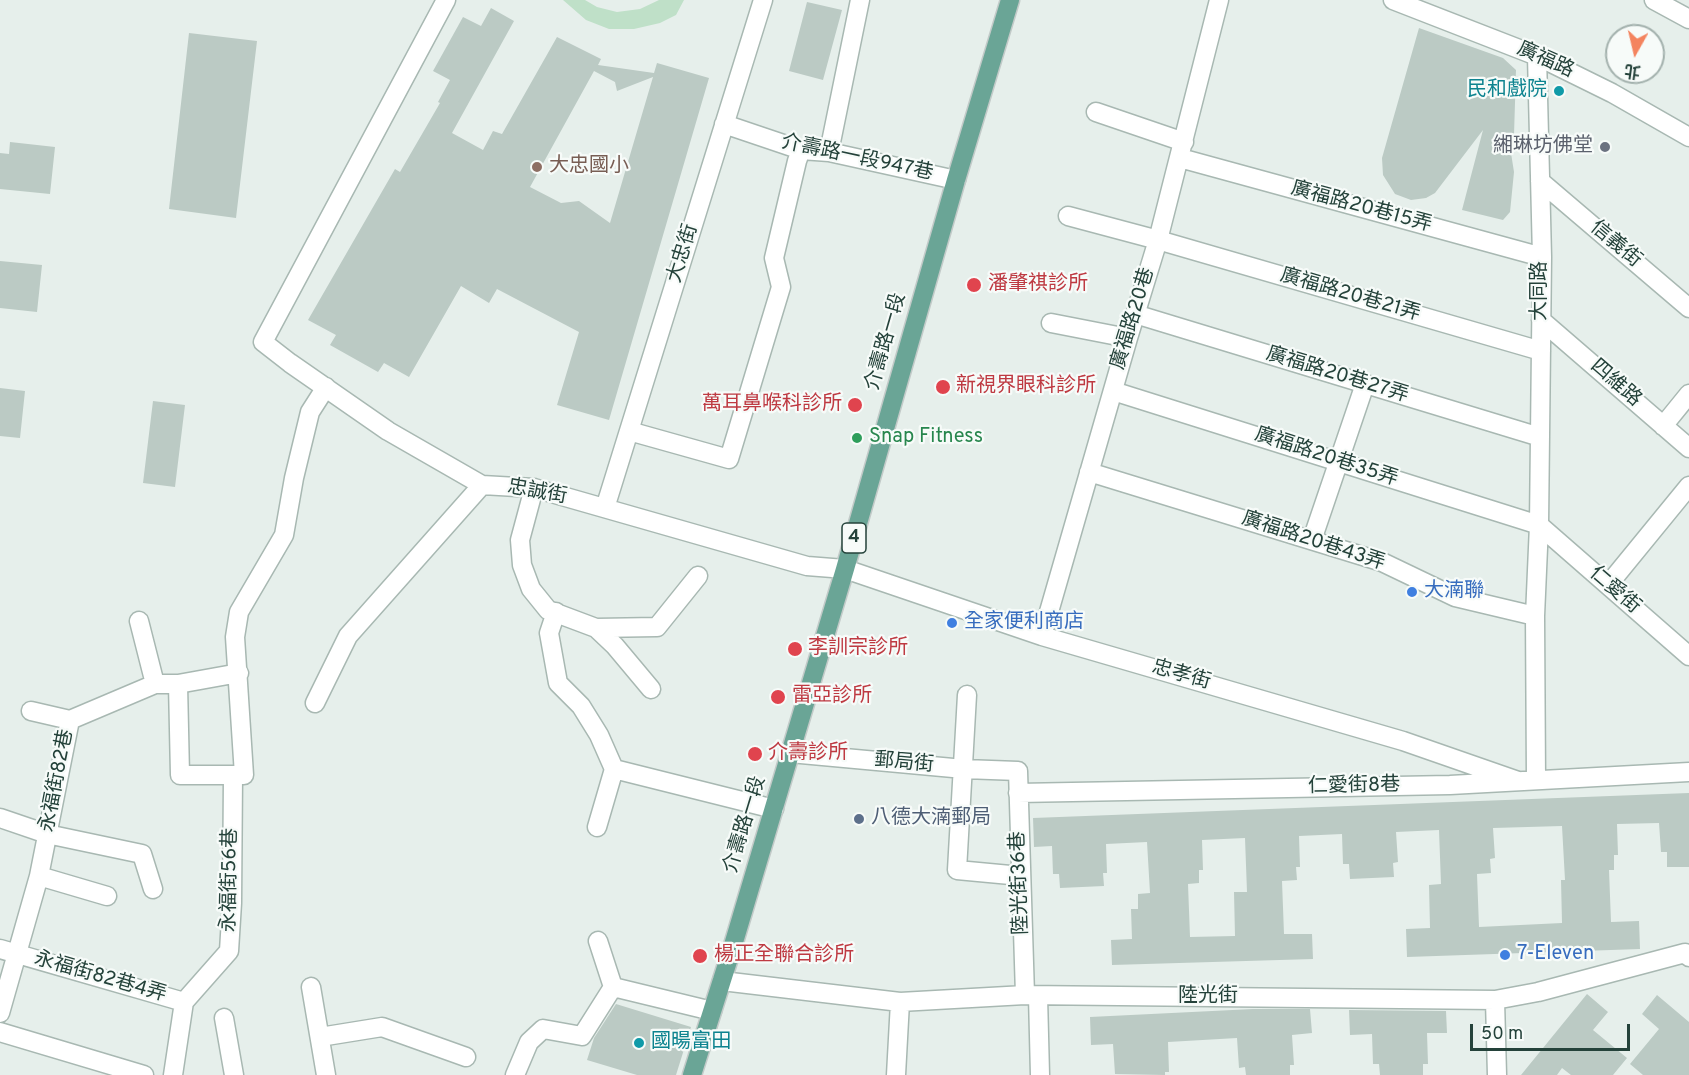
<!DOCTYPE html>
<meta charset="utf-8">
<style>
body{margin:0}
#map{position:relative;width:1689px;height:1075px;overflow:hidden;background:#e6efeb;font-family:Overpass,"Noto Sans TC",sans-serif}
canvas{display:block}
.north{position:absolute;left:1605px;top:24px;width:60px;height:60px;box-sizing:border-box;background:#f7fbf9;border:2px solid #a3b1ad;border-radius:50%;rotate:188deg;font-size:16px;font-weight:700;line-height:24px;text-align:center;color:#24423a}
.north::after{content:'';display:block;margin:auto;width:21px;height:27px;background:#f4845f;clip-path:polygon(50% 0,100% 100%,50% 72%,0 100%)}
.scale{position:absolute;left:1470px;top:1024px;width:160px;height:27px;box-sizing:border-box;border:3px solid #24423a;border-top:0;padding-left:8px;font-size:18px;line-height:21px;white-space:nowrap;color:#24423a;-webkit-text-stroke:4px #f7fbf9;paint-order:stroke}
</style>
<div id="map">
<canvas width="1689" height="1075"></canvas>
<div class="north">北</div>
<div class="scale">50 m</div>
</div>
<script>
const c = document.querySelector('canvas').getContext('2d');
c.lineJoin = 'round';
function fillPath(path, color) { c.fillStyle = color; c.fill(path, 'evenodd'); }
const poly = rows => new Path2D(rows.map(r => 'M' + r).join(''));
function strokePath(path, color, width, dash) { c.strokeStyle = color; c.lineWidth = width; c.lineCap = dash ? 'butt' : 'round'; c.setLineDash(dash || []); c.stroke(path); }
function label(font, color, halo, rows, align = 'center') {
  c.font = font + ' Overpass,"Noto Sans TC",sans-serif'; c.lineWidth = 4.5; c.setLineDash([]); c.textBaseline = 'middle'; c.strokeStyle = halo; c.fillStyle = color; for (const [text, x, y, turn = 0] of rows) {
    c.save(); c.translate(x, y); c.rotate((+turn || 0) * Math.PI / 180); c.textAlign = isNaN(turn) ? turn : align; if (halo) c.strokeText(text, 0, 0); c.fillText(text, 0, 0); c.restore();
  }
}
fillPath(poly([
 [563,0,585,0,597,7,617,12,640,9,659,0,684,0,676,15,660,23,634,29,609,29,586,20]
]), '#bfe0c8');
fillPath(poly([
 [807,2,842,10,823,80,789,71],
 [491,8,514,21,452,133,483,150,493,131,502,134,557,37,601,59,598,65,654,73,657,63,709,78,609,420,557,405,579,332,497,289,489,303,461,286,409,377,384,363,378,372,330,345,336,335,308,320,395,169,400,172,440,103,438,102,450,80,433,71,463,17,481,26],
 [594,71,615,82,617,91,653,77,610,223,579,201,561,203,530,187],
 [1419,28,1503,58,1516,70,1514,135,1508,134,1514,172,1510,212,1503,220,1462,210,1483,130,1435,193,1426,198,1411,200,1395,194,1383,175,1382,158],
 [189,33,257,41,236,218,169,209],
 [10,142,55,147,50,194,0,189,0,153,9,154],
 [0,261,42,265,37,312,0,308],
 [0,388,25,391,20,438,0,436],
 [153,401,185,405,175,487,143,483],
 [1689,793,1689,867,1667,867,1667,852,1661,852,1659,823,1617,824,1618,855,1614,855,1614,870,1609,870,1611,922,1639,921,1640,949,1407,957,1406,929,1430,928,1429,885,1441,884,1439,830,1396,832,1398,862,1393,863,1394,877,1350,879,1349,864,1343,864,1342,834,1299,836,1300,867,1296,867,1297,880,1282,881,1284,934,1312,934,1313,959,1112,965,1111,940,1132,939,1131,909,1138,909,1138,894,1150,893,1147,842,1106,844,1107,873,1103,873,1104,886,1060,888,1059,874,1053,874,1052,846,1034,847,1033,818],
 [1562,826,1565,880,1561,880,1562,923,1479,927,1477,874,1491,873,1490,859,1495,858,1493,828],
 [1245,838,1247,892,1234,892,1235,936,1190,937,1188,884,1199,883,1199,870,1203,870,1202,840],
 [1587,994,1608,1012,1593,1030,1627,1058,1613,1075,1571,1075,1562,1068,1557,1075,1521,1075],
 [1657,995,1689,1022,1689,1075,1643,1075,1630,1064,1659,1029,1642,1014],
 [616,1004,691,1027,676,1075,637,1075,587,1060,594,1038],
 [1253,1009,1310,1009,1312,1033,1292,1035,1294,1065,1290,1065,1290,1075,1246,1075,1245,1067,1239,1068,1237,1038,1168,1042,1169,1072,1165,1072,1165,1075,1115,1074,1113,1044,1091,1045,1090,1017],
 [1349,1010,1446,1011,1447,1033,1427,1033,1428,1064,1423,1064,1423,1075,1380,1075,1379,1064,1373,1064,1372,1034,1350,1035]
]), '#bbcac4');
const minor = poly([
 [446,0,263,342,290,363,388,431,482,485,534,488,807,566,845,569,1042,636,1403,741,1518,781],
 [1393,0,1537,56,1612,93,1689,137],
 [1654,0,1689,19],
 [1096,112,1184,142],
 [724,124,801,150,829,152,956,180],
 [829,152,860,0],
 [1180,158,1542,257],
 [1540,181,1689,308],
 [1068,216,1158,240,1541,351],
 [1135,314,1540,437],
 [1541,320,1689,448],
 [1051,323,1128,338],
 [1113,391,1539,525,1689,656],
 [1663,426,1689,394],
 [629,431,729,459,781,287,774,258,797,161,801,150],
 [1089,472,1382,562,1455,597,1535,616],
 [534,488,520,540,522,565,531,589,548,610,596,628,615,646,651,689],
 [605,508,763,0],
 [1312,540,1365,384],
 [1608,585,1689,486],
 [556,612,549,633,558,683,581,706,599,735,614,769,774,809],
 [139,621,155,684],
 [596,628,657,627,698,576],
 [1042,636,1128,338,1158,240,1219,0],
 [178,684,180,775,244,775,235,637,239,612,284,535,294,478,310,412,326,387],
 [967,695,957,870,1021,876],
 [315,703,348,636,482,485],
 [31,711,70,720],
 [70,720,155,684,178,684,239,673],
 [790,753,964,769,1018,771,1025,995],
 [1536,780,1535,616,1539,525,1542,257,1537,56],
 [1018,793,1450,785,1689,772],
 [0,818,47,834,142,854,153,889],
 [597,827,614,769],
 [39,876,107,896],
 [598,941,613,987],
 [0,949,184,1002],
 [722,981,900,1002,1025,995,1495,1000,1538,992,1685,953,1689,957],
 [311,987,326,1075],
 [1038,996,1040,1075],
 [1495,1000,1497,1075],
 [0,1013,39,876,70,720],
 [224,1018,234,1075],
 [0,1032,144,1075],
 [320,1037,382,1027,466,1057],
 [173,1075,184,1002,229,951,232,903,233,776],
 [515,1075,529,1042,543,1029,582,1036,613,987,712,1011],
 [896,1075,900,1002]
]);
const major = poly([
 [692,1075,734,942,845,569,956,180,1010,0]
]);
strokePath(minor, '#a8b8b2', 21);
strokePath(major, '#c2cac8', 21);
strokePath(minor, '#fff', 18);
strokePath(major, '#6aa596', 18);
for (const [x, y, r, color] of [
 [1559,91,6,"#0f9aa8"],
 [1605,147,6,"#6b7280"],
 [537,167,6,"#8d6e63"],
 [974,285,8,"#e0444e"],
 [943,387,8,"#e0444e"],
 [855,405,8,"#e0444e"],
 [857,438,6,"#2e9e5b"],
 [1412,592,6,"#3f7fe0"],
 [952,623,6,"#3f7fe0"],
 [795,649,8,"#e0444e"],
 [778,697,8,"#e0444e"],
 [755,754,8,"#e0444e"],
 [859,819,6,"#5c6f8a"],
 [1505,955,6,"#3f7fe0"],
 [700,956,8,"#e0444e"],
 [639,1043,6,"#0f9aa8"]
]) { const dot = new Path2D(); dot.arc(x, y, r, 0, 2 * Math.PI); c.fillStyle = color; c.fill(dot); strokePath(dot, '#f7fbf9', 2); }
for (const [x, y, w] of [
 [854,538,24]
]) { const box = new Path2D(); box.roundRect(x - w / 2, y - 15, w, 30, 4.5); c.fillStyle = '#f7fbf9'; c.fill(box); strokePath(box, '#24423a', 1.5); }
label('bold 18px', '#24423a', null, [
 ["4",854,538]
]);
label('20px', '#24423a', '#f7fbf9', [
 ["廣福路",1545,61,24],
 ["介壽路一段947巷",857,159,12],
 ["廣福路20巷15弄",1361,208,15],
 ["信義街",1615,245,40],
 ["大忠街",684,254,-73],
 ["大同路",1541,291,-90],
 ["廣福路20巷21弄",1350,296,16],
 ["廣福路20巷",1134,319,-73],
 ["介壽路一段",887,342,-74],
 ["廣福路20巷27弄",1337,376,17],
 ["四維路",1615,384,41],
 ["廣福路20巷35弄",1326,458,18],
 ["忠誠街",537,493,10],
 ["廣福路20巷43弄",1313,542,18],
 ["仁愛街",1614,591,41],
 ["忠孝街",1181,676,16],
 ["郵局街",904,764,5],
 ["永福街82巷",58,781,-79],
 ["仁愛街8巷",1354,787,-1],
 ["介壽路一段",746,825,-73],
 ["永福街56巷",231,880,-89],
 ["陸光街36巷",1021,883,-92],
 ["永福街82巷4弄",100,978,16],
 ["陸光街",1208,997]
]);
label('20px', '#0d838f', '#f7fbf9', [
 ["民和戲院",1547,91],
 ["國暘富田",651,1043,"left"]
], 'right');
label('20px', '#5b616d', '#f7fbf9', [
 ["緗琳坊佛堂",1593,147]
], 'right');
label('20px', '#785e54', '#f7fbf9', [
 ["大忠國小",549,167]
], 'left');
label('20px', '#be3a42', '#f7fbf9', [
 ["潘肇祺診所",988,285],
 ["新視界眼科診所",956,387],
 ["萬耳鼻喉科診所",842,405,"right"],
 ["李訓宗診所",808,649],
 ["雷亞診所",792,697],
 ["介壽診所",768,754],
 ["楊正全聯合診所",714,956]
], 'left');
label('20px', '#27864d', '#f7fbf9', [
 ["Snap Fitness",869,438]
], 'left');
label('20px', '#366cbe', '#f7fbf9', [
 ["大湳聯",1424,592],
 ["全家便利商店",964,623],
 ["7-Eleven",1517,955]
], 'left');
label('20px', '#4e5e75', '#f7fbf9', [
 ["八德大湳郵局",871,819]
], 'left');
</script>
